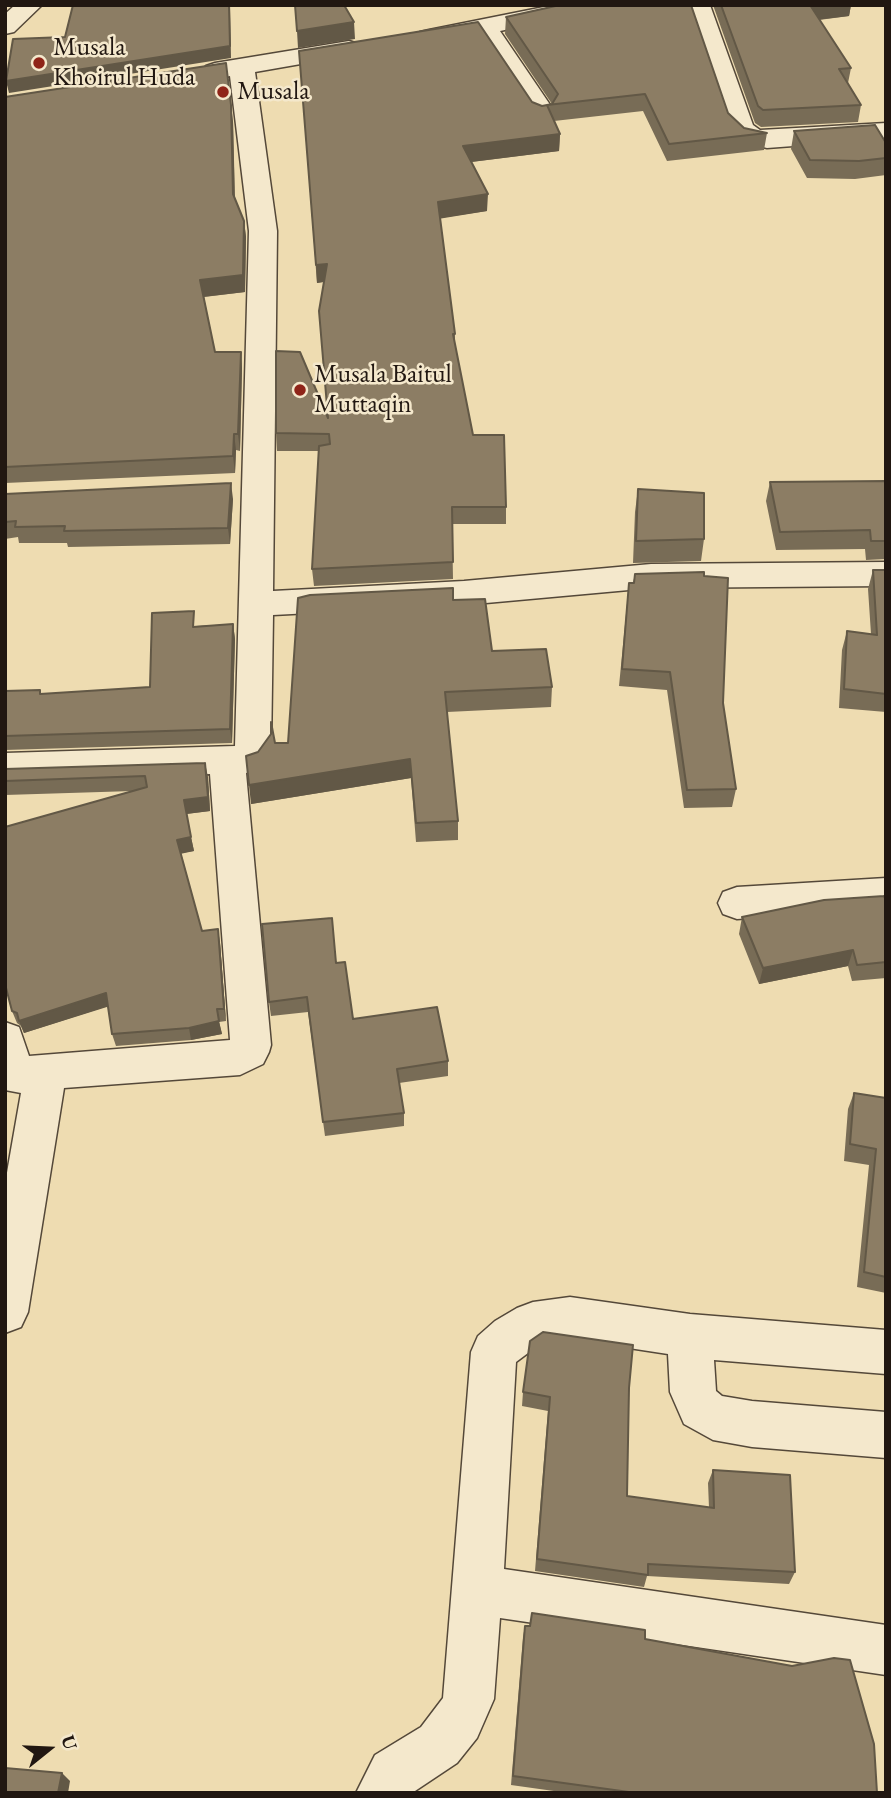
<!DOCTYPE html>
<style>
body{margin:0}
#map{position:relative;width:891px;height:1798px;overflow:hidden;background:#eedcb1;font-family:"EB Garamond",serif}
canvas{display:block}
.frame{position:absolute;inset:0;border:7px solid #211711;pointer-events:none}
.north{position:absolute;left:14px;top:1714px;width:70px;height:70px;-webkit-text-stroke:5px #f4e8cc;paint-order:stroke;rotate:72deg;font-size:19px;font-weight:700;line-height:28px;text-align:center;color:#211711}
.north::after{content:'';display:block;margin:auto;width:24px;height:32px;background:#211711;clip-path:polygon(50% 0,100% 100%,50% 72%,0 100%)}
</style>
<div id="map">
<canvas width="891" height="1798"></canvas>
<div class="frame"></div>
<div class="north">U</div>
</div>
<script>
const c = document.querySelector('canvas').getContext('2d');
c.lineJoin = 'round';
const poly = rows => new Path2D(rows.map(r => 'M' + r).join(''));
function strokePath(path, color, width, dash) { c.strokeStyle = color; c.lineWidth = width; c.lineCap = dash ? 'butt' : 'round'; c.setLineDash(dash || []); c.stroke(path); }
function fillPath(path, color) { c.fillStyle = color; c.fill(path, 'evenodd'); }
function label(font, color, halo, rows, align = 'center') {
  c.font = font + ' "EB Garamond",serif'; c.lineWidth = 5; c.setLineDash([]); c.textBaseline = 'middle'; c.strokeStyle = halo; c.fillStyle = color; for (const [text, x, y, turn = 0] of rows) {
    c.save(); c.translate(x, y); c.rotate((+turn || 0) * Math.PI / 180); c.textAlign = isNaN(turn) ? turn : align; if (halo) c.strokeText(text, 0, 0); c.fillText(text, 0, 0); c.restore();
  }
}
const minor = poly([
 [15,5,42,5,14,32,5,34,5,14,15,5],
 [554,5,605,5,602,10,593,12,500,31,555,112,551,118,542,120,533,118,478,35,429,44,420,42,417,37,420,32,429,30,554,5],
 [686,5,710,5,753,125,760,130,886,123,886,139,767,148,742,142,728,129,686,5],
 [349,41,358,44,362,49,358,54,255,72,277,231,273,591,464,581,651,564,886,562,886,586,651,588,464,605,273,615,271,752,258,770,246,773,271,1045,269,1052,263,1064,240,1075,64,1088,28,1312,21,1327,5,1333,5,1184,21,1093,5,1090,5,1022,19,1027,29,1056,230,1040,210,774,5,781,5,753,235,746,249,231,230,76,215,79,206,76,202,71,206,66,215,63,349,41],
 [886,878,886,909,737,919,723,914,718,903,723,892,737,887,886,878],
 [570,1297,690,1314,886,1330,886,1374,714,1360,716,1391,722,1396,752,1401,886,1412,886,1458,752,1447,713,1440,684,1424,670,1392,668,1354,570,1339,540,1344,516,1362,504,1569,886,1625,886,1675,500,1618,494,1699,477,1738,457,1763,412,1793,356,1793,375,1755,421,1727,443,1698,471,1352,478,1336,495,1321,517,1308,533,1302,570,1297]
]);
strokePath(minor, '#544839', 3);
fillPath(minor, '#f4e8cc');
fillPath(poly([
 [713,5,851,5,849,16,819,20,851,68,848,83,861,105,858,122,761,127,755,123],
 [506,17,728,113,744,128,767,133,764,150,667,161,643,111,554,121,560,134,559,151,471,162,487,211,440,218,455,334,455,345,473,435,506,507,506,524,452,524,453,579,314,586,312,569,319,451,277,451,276,433,328,417,324,282,317,283,299,51,542,106,552,104,505,34],
 [5,97,233,121,235,198,244,221,246,237,245,292,204,297,215,352,241,352,242,368,240,451,236,450,235,473,5,483],
 [794,131,886,143,886,175,855,179,807,178,791,149],
 [886,481,886,559,866,560,865,549,776,550,766,501,770,482],
 [638,489,704,539,701,561,633,563,635,512],
 [5,494,233,499,230,544,68,547,67,543,19,543,18,537,5,539],
 [873,570,886,570,886,712,839,708,842,650,847,631,871,634,868,589],
 [635,574,723,703,736,789,732,807,684,808,667,690,619,686,629,583,633,583],
 [453,600,492,651,552,687,551,707,447,712,458,821,458,840,416,842,411,778,251,804,258,752,275,743,288,743],
 [233,624,235,639,232,743,5,750,5,691,40,690,41,694,150,687,196,626],
 [5,769,208,777,210,811,186,814,194,851,181,853,202,931,220,943,226,1021,219,1022,222,1034,191,1040,116,1046,112,1034,108,1006,24,1033,21,1026,17,1023,12,1011,133,791,5,795],
 [886,901,886,978,852,981,848,966,759,984,739,934,742,917],
 [336,963,353,1019,448,1061,448,1076,399,1083,404,1113,404,1126,325,1136,308,1012,271,1016,269,1002],
 [854,1093,886,1098,886,1293,857,1287,869,1165,844,1161,848,1109],
 [629,1388,627,1496,709,1508,708,1483,713,1470,795,1572,789,1584,647,1576,644,1587,535,1571,548,1411,522,1406,523,1392],
 [532,1613,645,1639,877,1793,568,1793,511,1785,523,1637,525,1626,530,1626]
]), '#786c56');
fillPath(poly([
 [230,5,231,58,9,93,6,81],
 [809,5,851,5,849,16,807,21],
 [354,22,355,39,298,48,297,31],
 [231,105,233,121,235,211,233,194],
 [560,134,559,151,463,163,463,146],
 [488,194,487,211,438,219,438,202],
 [244,221,246,237,245,292,202,297,200,280],
 [327,264,328,281,317,283,316,265],
 [241,352,242,368,240,451,238,434],
 [234,434,236,450,235,473,233,456],
 [231,483,233,499,230,544,228,528],
 [233,624,235,639,232,743,230,729],
 [410,759,411,778,251,804,249,785],
 [205,763,208,777,210,811,186,814,184,800],
 [191,837,194,851,180,854,177,840],
 [218,929,220,943,226,1021,224,1009],
 [853,950,848,966,759,984,763,968],
 [106,993,110,1006,24,1033,19,1021],
 [219,1021,222,1034,191,1040,189,1028],
 [62,1773,70,1781,68,1793,58,1793]
]), '#625846');
const building = poly([
 [73,5,229,5,230,46,6,81,13,39,65,37,73,5],
 [295,5,344,5,354,22,297,31,295,5],
 [560,5,691,5,728,113,744,128,767,133,669,144,645,94,547,105,560,134,463,146,488,194,438,202,455,334,453,334,473,435,504,435,506,507,452,507,453,562,312,569,319,446,330,444,329,434,276,433,276,351,300,352,328,418,319,311,327,264,316,265,299,51,478,22,532,102,542,106,552,104,558,94,506,17,560,5],
 [721,5,810,5,851,68,839,69,861,105,763,110,758,106,721,5],
 [226,63,231,105,233,194,244,221,243,275,200,280,215,352,241,352,238,434,234,434,233,456,5,467,5,97,226,63],
 [875,125,886,143,886,158,859,161,810,160,794,131,875,125],
 [886,481,886,541,871,541,870,530,780,532,770,482,886,481],
 [231,483,228,528,64,531,65,526,15,527,16,521,5,522,5,494,231,483],
 [638,489,704,493,704,539,636,541,638,489],
 [873,570,886,570,886,694,844,689,847,631,877,635,873,570],
 [704,572,704,576,728,578,723,703,736,789,687,790,670,672,622,669,629,583,634,583,635,574,704,572],
 [453,588,453,600,485,599,492,651,546,649,552,687,445,692,458,821,416,823,410,759,249,785,246,756,258,752,271,734,271,722,275,743,288,743,298,598,310,595,453,588],
 [194,611,193,627,233,624,230,729,5,736,5,691,40,690,40,694,150,687,152,613,194,611],
 [205,763,208,797,184,800,191,837,177,840,202,931,218,929,224,1009,217,1009,219,1021,189,1028,112,1034,106,993,19,1021,17,1013,12,1011,5,984,5,827,147,787,145,776,5,781,5,769,205,763],
 [884,896,886,901,886,962,857,965,853,950,763,968,742,917,824,900,884,896],
 [332,918,336,963,345,962,353,1019,437,1007,448,1061,397,1069,404,1113,323,1122,307,997,269,1002,262,924,332,918],
 [854,1093,886,1098,886,1277,864,1272,876,1149,850,1144,854,1093],
 [543,1332,633,1345,629,1388,627,1496,714,1508,713,1470,790,1475,795,1572,648,1564,648,1575,537,1559,550,1397,523,1392,530,1341,543,1332],
 [532,1613,645,1630,645,1639,792,1666,834,1658,850,1660,874,1744,877,1793,636,1793,513,1776,525,1626,530,1626,532,1613],
 [5,1768,62,1773,58,1793,5,1793,5,1768]
]);
fillPath(building, '#8c7d64');
strokePath(building, '#625846', 2);
for (const [x, y, r, color] of [
 [39,63,7,"#8f2418"],
 [223,92,7,"#8f2418"],
 [300,390,7,"#8f2418"]
]) { const dot = new Path2D(); dot.arc(x, y, r, 0, 2 * Math.PI); c.fillStyle = color; c.fill(dot); strokePath(dot, '#f4e8cc', 2.5); }
label('26px', '#211711', '#f4e8cc', [
 ["Musala",53,48],
 ["Khoirul Huda",53,78],
 ["Musala",237,92],
 ["Musala Baitul",314,375],
 ["Muttaqin",314,405]
], 'left');
</script>
